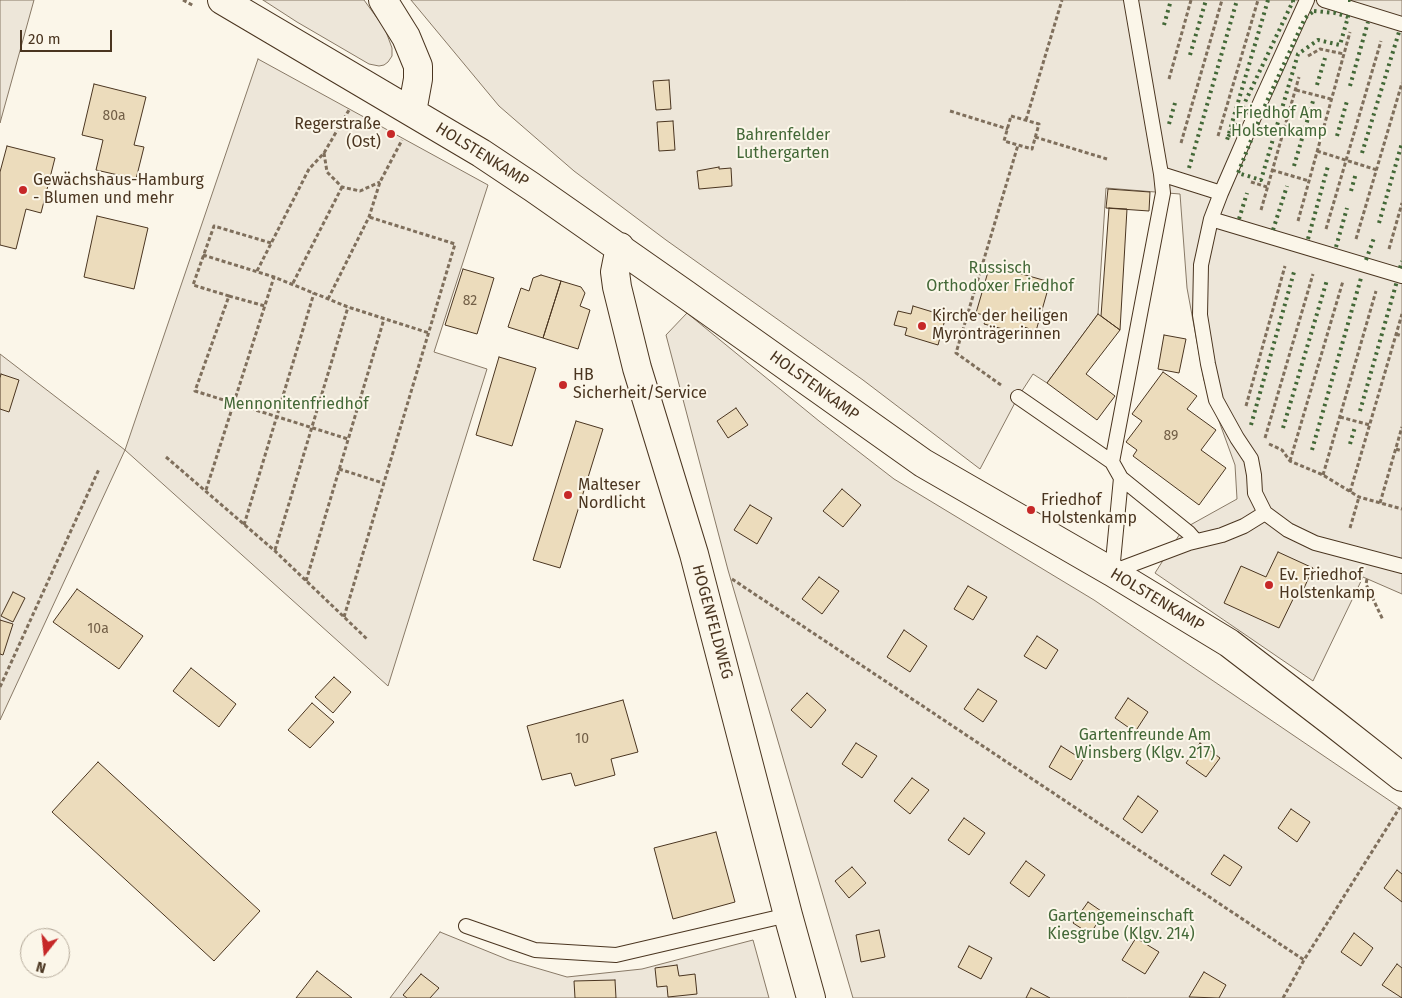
<!DOCTYPE html>
<meta charset="utf-8">
<style>
body{margin:0}
#map{position:relative;width:1402px;height:998px;overflow:hidden;background:#fbf6e9;font-family:"Fira Sans",sans-serif}
canvas{display:block}
.north{position:absolute;left:20px;top:928px;width:50px;height:50px;box-sizing:border-box;background:#fbf6e9;border:1px solid #b4a999;border-radius:50%;rotate:196deg;font-size:14px;font-weight:700;line-height:20px;text-align:center;color:#4a3520}
.north::after{content:'';display:block;margin:auto;width:18px;height:22px;background:#c62828;clip-path:polygon(50% 0,100% 100%,50% 72%,0 100%)}
.scale{position:absolute;left:20px;top:30px;width:92px;height:22px;box-sizing:border-box;border:2px solid #4a3520;border-top:0;padding-left:6px;font-size:15px;line-height:18px;white-space:nowrap;color:#4a3520;-webkit-text-stroke:4px #fbf6e9;paint-order:stroke}
</style>
<div id="map">
<canvas width="1402" height="998"></canvas>
<div class="north">N</div>
<div class="scale">20 m</div>
</div>
<script>
const c = document.querySelector('canvas').getContext('2d');
c.lineJoin = 'round';
function fillPath(path, color) { c.fillStyle = color; c.fill(path, 'evenodd'); }
const poly = rows => new Path2D(rows.map(r => 'M' + r).join(''));
function strokePath(path, color, width, dash) { c.strokeStyle = color; c.lineWidth = width; c.lineCap = dash ? 'butt' : 'round'; c.setLineDash(dash || []); c.stroke(path); }
function label(font, color, halo, rows, align = 'center') {
  c.font = font + ' "Fira Sans",sans-serif'; c.lineWidth = 4; c.setLineDash([]); c.textBaseline = 'middle'; c.strokeStyle = halo; c.fillStyle = color; for (const [text, x, y, turn = 0] of rows) {
    c.save(); c.translate(x, y); c.rotate((+turn || 0) * Math.PI / 180); c.textAlign = isNaN(turn) ? turn : align; if (halo) c.strokeText(text, 0, 0); c.fillText(text, 0, 0); c.restore();
  }
}
const green = poly([
 [0,0,34,0,0,123,0,0],
 [263,0,364,0,385,29,392,48,392,56,388,62,384,65,379,66,369,64,297,22,263,0],
 [411,0,1402,0,1402,594,1363,577,1313,681,1155,573,1183,529,1237,499,1235,465,1204,380,1187,288,1180,194,1106,188,1098,314,1047,383,1033,374,1018,397,980,469,863,380,666,240,574,171,499,106,411,0],
 [258,59,488,185,434,352,487,369,388,686,125,450,0,720,0,354,125,450,258,59],
 [687,313,819,421,894,479,1094,600,1402,809,1402,998,853,998,728,570,666,335,687,313],
 [440,932,509,960,567,977,642,969,753,940,769,998,390,998,440,932]
]);
fillPath(green, '#ede6d9');
strokePath(green, '#887966', 1);
const building = poly([
 [669,80,671,109,656,110,653,81,669,80],
 [94,84,146,97,134,145,144,147,136,179,96,170,103,140,82,135,94,84],
 [673,121,675,150,659,151,657,122,673,121],
 [7,146,55,158,41,213,26,209,16,249,0,245,0,172,7,146],
 [719,167,719,169,731,168,732,186,699,189,697,171,719,167],
 [1108,189,1150,192,1149,211,1106,208,1108,189],
 [1109,208,1127,209,1120,330,1101,316,1109,208],
 [97,216,148,228,134,289,84,277,97,216],
 [990,265,1050,282,1036,331,1024,327,1022,334,984,324,987,316,976,313,990,265],
 [463,269,494,278,477,334,445,325,463,269],
 [541,275,561,281,543,338,508,327,521,288,529,291,533,278,541,275],
 [561,281,581,287,585,293,580,306,590,310,578,349,543,338,561,281],
 [913,306,946,316,938,345,905,335,907,328,894,325,898,311,911,314,913,306],
 [1098,314,1120,330,1086,374,1115,396,1097,420,1047,383,1098,314],
 [1164,335,1186,339,1179,373,1158,369,1164,335],
 [499,357,536,368,512,446,476,435,499,357],
 [1163,372,1197,396,1187,409,1216,430,1201,450,1226,468,1199,505,1133,456,1137,450,1126,442,1142,421,1132,414,1163,372],
 [1,374,19,380,9,412,0,409,0,378,1,374],
 [736,408,748,425,728,438,717,421,736,408],
 [576,421,603,429,560,568,533,560,576,421],
 [842,489,861,505,843,527,823,511,842,489],
 [750,505,772,518,757,544,734,530,750,505],
 [1278,552,1313,568,1301,595,1296,593,1279,628,1224,603,1241,566,1266,577,1278,552],
 [819,577,839,591,822,614,802,599,819,577],
 [968,586,987,597,973,620,954,609,968,586],
 [77,589,143,636,119,669,53,622,77,589],
 [13,592,25,598,13,622,1,616,13,592],
 [0,620,13,624,3,655,0,654,0,620],
 [904,630,927,646,910,672,887,657,904,630],
 [1037,636,1058,650,1046,669,1024,656,1037,636],
 [191,668,236,704,219,727,173,691,191,668],
 [334,677,351,692,333,713,315,697,334,677],
 [978,689,997,701,983,722,964,709,978,689],
 [807,693,826,710,811,728,791,710,807,693],
 [1128,698,1148,712,1135,732,1115,718,1128,698],
 [623,700,638,752,611,759,615,775,575,786,571,773,542,780,527,726,623,700],
 [312,703,334,722,310,748,288,730,312,703],
 [856,743,877,756,862,778,842,764,856,743],
 [1200,743,1220,758,1206,777,1186,763,1200,743],
 [1061,746,1083,760,1071,780,1049,767,1061,746],
 [98,762,260,911,214,961,52,812,98,762],
 [912,778,929,790,910,814,894,801,912,778],
 [1138,796,1158,811,1142,833,1123,819,1138,796],
 [1291,809,1310,822,1297,842,1278,828,1291,809],
 [964,818,985,833,969,855,948,840,964,818],
 [716,832,735,902,673,919,654,848,716,832],
 [1224,855,1242,867,1230,886,1211,874,1224,855],
 [1026,861,1045,875,1029,897,1010,883,1026,861],
 [852,867,866,883,849,898,835,881,852,867],
 [1397,870,1402,874,1402,902,1384,888,1397,870],
 [1088,902,1104,913,1090,934,1073,923,1088,902],
 [879,930,885,957,861,962,856,935,879,930],
 [1354,933,1373,948,1361,966,1341,952,1354,933],
 [1136,938,1159,952,1145,974,1122,960,1136,938],
 [969,946,992,958,981,979,958,967,969,946],
 [1397,964,1402,968,1402,998,1382,985,1397,964],
 [677,965,679,976,695,974,697,994,668,997,667,986,657,987,655,968,677,965],
 [317,971,352,998,296,998,317,971],
 [1204,972,1226,985,1219,998,1189,997,1204,972],
 [421,974,439,988,430,998,407,998,403,995,421,974],
 [615,980,616,998,575,998,574,981,615,980],
 [1031,988,1050,998,1026,998,1031,988]
]);
fillPath(building, '#ecdcbc');
strokePath(building, '#4a3520', 1);
const lane = poly([
 [1307,0,1261,101,1221,193,1211,219,1201,265,1200,315,1208,364,1216,400,1237,438,1251,459,1254,475,1255,493,1265,513,1288,530,1315,543,1402,566],
 [1324,0,1402,24],
 [1161,174,1221,193],
 [1211,219,1402,276],
 [1018,397,1112,462,1121,478,1112,572,1189,543,1222,535,1244,526,1265,513],
 [1112,462,1163,193,1161,174,1131,0],
 [1121,478,1189,533,1196,541],
 [466,926,535,950,616,955,788,915]
]);
const street = poly([
 [222,0,481,153,532,187,685,294,923,463,1112,572,1229,643,1332,722,1402,777],
 [383,0,406,37,418,66,418,79,412,112],
 [620,247,615,272,617,287,637,368,694,554,788,915,811,998]
]);
strokePath(lane, '#4a3520', 16);
strokePath(street, '#4a3520', 30);
strokePath(poly([
 [183,0,194,6],
 [1308,56,1320,49,1344,54],
 [1169,79,1191,0],
 [1296,90,1331,99],
 [950,111,1008,129],
 [1011,116,1039,124,1032,149,1004,141,1011,116],
 [1026,120,1062,0],
 [1218,136,1258,0],
 [1035,137,1107,159],
 [1181,143,1222,0],
 [1317,151,1377,170],
 [324,153,327,172,342,187,360,191,380,182],
 [1272,170,1309,181],
 [1251,182,1267,187],
 [1261,210,1299,77],
 [1298,221,1350,32],
 [1326,229,1381,41],
 [1356,239,1402,83],
 [271,243,214,226,193,285,229,296,195,391,348,439],
 [1389,249,1402,203],
 [203,255,274,277,348,307,429,333],
 [257,271,309,169,324,153,349,110],
 [293,283,342,187],
 [229,296,265,306],
 [328,299,369,217,380,182,402,140],
 [1396,334,1402,336],
 [1001,385,956,353,1018,145],
 [1246,406,1285,266],
 [1340,417,1370,425],
 [1265,438,1313,274],
 [1269,444,1282,450,1290,461,1323,475,1359,497,1402,509],
 [1396,449,1402,451],
 [166,457,275,551,367,639],
 [1290,461,1343,281],
 [339,469,383,483],
 [1323,475,1376,291],
 [206,490,274,277],
 [1350,492,1402,314],
 [1380,503,1402,427],
 [244,525,314,293],
 [1350,528,1359,497],
 [275,550,348,307],
 [732,579,1304,960],
 [1367,579,1366,584,1383,620],
 [306,581,384,319],
 [344,617,455,244,369,217],
 [0,687,99,469],
 [1283,998,1304,960,1400,807]
]), '#7f6f5c', 3, [4, 2.5]);
strokePath(lane, '#fbf6e9', 14);
strokePath(street, '#fbf6e9', 28);
strokePath(poly([
 [1268,0,1227,140,1293,1,1288,0],
 [1348,0,1351,0],
 [1314,11,1335,13,1348,17,1340,45,1318,40,1298,54,1261,180,1238,173,1263,110,1305,18,1314,11],
 [1164,25,1171,0],
 [1190,55,1206,0],
 [1317,85,1325,58],
 [1350,86,1368,22],
 [1169,124,1175,103],
 [1337,136,1347,101],
 [1362,153,1399,32],
 [1294,166,1313,101],
 [1189,168,1237,0],
 [1351,191,1356,173],
 [1239,219,1247,193],
 [1379,223,1402,143],
 [1273,230,1287,186],
 [1308,239,1328,166],
 [1336,247,1347,208],
 [1366,260,1374,238],
 [1400,268,1402,261],
 [1360,411,1397,281],
 [1251,425,1294,272],
 [1283,428,1327,280],
 [1350,444,1355,427],
 [1312,450,1361,278]
]), '#436837', 4, [2.5, 4]);
for (const [x, y, r, color] of [
 [391,134,5,"#c62828"],
 [23,190,5,"#c62828"],
 [922,326,5,"#c62828"],
 [563,385,5,"#c62828"],
 [568,495,5,"#c62828"],
 [1031,510,5,"#c62828"],
 [1269,585,5,"#c62828"]
]) { const dot = new Path2D(); dot.arc(x, y, r, 0, 2 * Math.PI); c.fillStyle = color; c.fill(dot); strokePath(dot, '#fbf6e9', 2); }
label('14px', '#725f47', null, [
 ["80a",114,116],
 ["82",470,301],
 ["89",1171,436],
 ["10a",98,629],
 ["10",582,739]
]);
label('16px', '#436837', '#fbf6e9', [
 ["Friedhof Am",1279,114],
 ["Holstenkamp",1279,132],
 ["Bahrenfelder",783,136],
 ["Luthergarten",783,154],
 ["Russisch",1000,269],
 ["Orthodoxer Friedhof",1000,287],
 ["Mennonitenfriedhof",296,405],
 ["Gartenfreunde Am",1145,736],
 ["Winsberg (Klgv. 217)",1145,754],
 ["Gartengemeinschaft",1121,917],
 ["Kiesgrube (Klgv. 214)",1121,935]
]);
label('16px', '#4a3520', '#fbf6e9', [
 ["Regerstraße",381,125,"right"],
 ["(Ost)",381,143,"right"],
 ["Gewächshaus-Hamburg",33,181],
 ["- Blumen und mehr",33,199],
 ["Kirche der heiligen",932,317],
 ["Myronträgerinnen",932,335],
 ["HB",573,376],
 ["Sicherheit/Service",573,394],
 ["Malteser",578,486],
 ["Nordlicht",578,504],
 ["Friedhof",1041,501],
 ["Holstenkamp",1041,519],
 ["Ev. Friedhof",1279,576],
 ["Holstenkamp",1279,594]
], 'left');
label('16px', '#4a3520', '#fbf6e9', [
 ["HOLSTENKAMP",482,155,32],
 ["HOLSTENKAMP",814,386,36],
 ["HOLSTENKAMP",1157,600,31],
 ["HOGENFELDWEG",712,622,75]
]);
</script>
